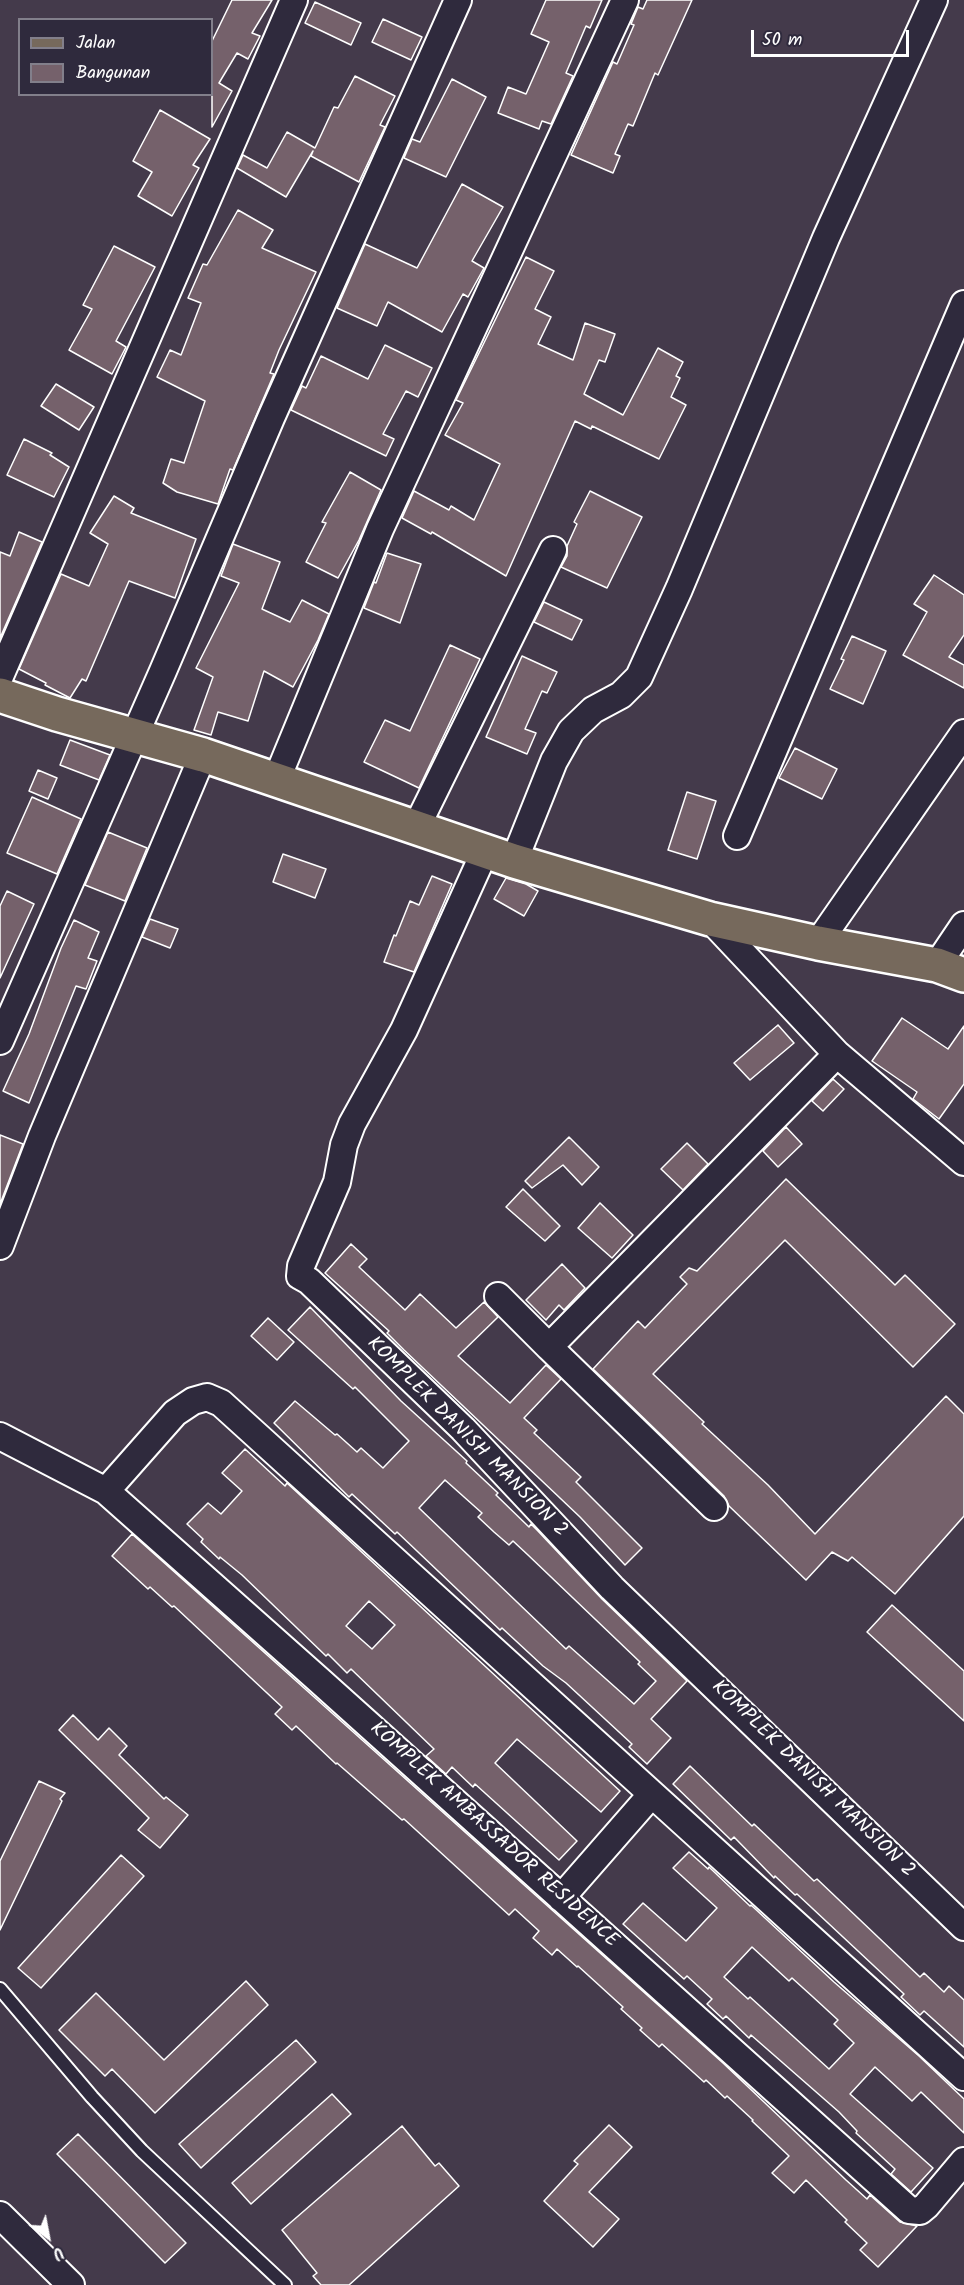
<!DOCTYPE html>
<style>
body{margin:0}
#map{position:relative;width:964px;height:2285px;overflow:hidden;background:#443a4b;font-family:Kalam,sans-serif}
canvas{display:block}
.legend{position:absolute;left:18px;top:18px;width:195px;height:78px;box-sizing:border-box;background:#2f2a3d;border:2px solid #827f8b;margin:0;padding:8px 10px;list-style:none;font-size:18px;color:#fff}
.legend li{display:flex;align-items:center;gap:12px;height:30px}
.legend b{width:30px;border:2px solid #827f8b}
.north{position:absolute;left:18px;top:2207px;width:60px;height:60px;-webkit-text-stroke:4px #2f2a3d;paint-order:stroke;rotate:148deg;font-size:16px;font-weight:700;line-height:24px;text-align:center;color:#fff}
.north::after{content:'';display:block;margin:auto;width:21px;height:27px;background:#fff;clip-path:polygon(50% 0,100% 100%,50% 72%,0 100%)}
.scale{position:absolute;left:751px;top:30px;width:158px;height:27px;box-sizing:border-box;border:3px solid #fff;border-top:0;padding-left:8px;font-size:18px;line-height:21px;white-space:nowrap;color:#fff;-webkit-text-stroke:4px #2f2a3d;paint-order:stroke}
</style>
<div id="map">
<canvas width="964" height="2285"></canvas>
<ul class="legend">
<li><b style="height:8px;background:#76695c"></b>Jalan</li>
<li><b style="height:16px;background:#75616b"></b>Bangunan</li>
</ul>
<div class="north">U</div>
<div class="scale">50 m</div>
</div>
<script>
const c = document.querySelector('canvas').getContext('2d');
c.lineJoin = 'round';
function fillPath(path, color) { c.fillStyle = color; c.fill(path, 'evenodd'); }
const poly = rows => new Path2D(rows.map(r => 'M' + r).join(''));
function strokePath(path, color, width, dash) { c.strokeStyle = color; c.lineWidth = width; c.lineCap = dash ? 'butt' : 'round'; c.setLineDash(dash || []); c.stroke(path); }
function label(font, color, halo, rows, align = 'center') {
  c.font = font + ' Kalam,sans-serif'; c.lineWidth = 4.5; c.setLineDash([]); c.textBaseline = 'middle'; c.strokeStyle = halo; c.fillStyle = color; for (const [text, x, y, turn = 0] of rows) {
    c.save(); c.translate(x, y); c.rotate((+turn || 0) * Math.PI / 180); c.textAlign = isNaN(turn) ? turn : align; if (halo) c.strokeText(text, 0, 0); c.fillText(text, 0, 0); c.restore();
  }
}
const building = poly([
 [232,0,272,0,252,33,260,36,248,59,237,53,219,83,232,91,212,127,212,41,232,0],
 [546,0,602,0,590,28,586,26,566,73,573,76,551,124,542,121,539,129,498,113,508,87,526,94,549,42,531,34,546,0],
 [647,0,692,0,658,75,655,73,633,126,628,124,615,154,620,156,613,173,571,155,613,62,617,64,634,25,631,24,638,7,643,9,647,0],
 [315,2,361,23,351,45,305,23,315,2],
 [383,19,422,37,411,60,372,42,383,19],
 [355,76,395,96,380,125,385,127,359,182,311,156,313,151,286,197,237,168,243,155,267,168,287,132,315,148,334,107,338,108,355,76],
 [452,79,486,97,446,177,404,158,412,139,420,142,452,79],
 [160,110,210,139,193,165,199,168,172,216,138,196,152,172,133,161,160,110],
 [462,184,503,207,472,261,484,268,468,297,463,294,442,332,388,302,377,326,337,308,365,244,417,268,462,184],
 [238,210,273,230,262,248,316,272,279,350,270,373,274,374,233,470,230,469,218,504,177,492,163,483,171,459,184,463,205,401,157,377,170,350,181,355,201,303,188,298,203,264,207,265,238,210],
 [114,246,155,267,116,341,126,347,112,374,69,350,92,309,83,305,114,246],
 [526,257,554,271,535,309,551,317,538,344,573,360,585,323,615,334,605,362,599,360,584,394,623,415,658,348,683,362,676,376,680,378,671,397,686,405,659,459,592,426,591,429,575,421,506,576,432,532,431,534,402,518,414,491,449,510,451,506,474,520,500,464,445,435,463,403,456,400,526,257],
 [385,345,432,368,418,397,406,391,383,434,394,439,386,456,291,410,302,386,306,388,321,356,368,379,385,345],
 [56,384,94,407,79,430,41,406,56,384],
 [24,439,52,453,50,455,69,467,54,497,7,475,24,439],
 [350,472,381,490,359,540,338,578,306,562,326,523,322,522,350,472],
 [590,491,642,517,607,588,561,567,567,556,567,546,577,524,574,522,590,491],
 [114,496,134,508,131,513,196,539,175,598,129,581,86,681,82,679,70,698,45,685,46,683,19,669,61,574,89,586,108,544,90,533,114,496],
 [19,532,42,542,0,638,0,552,10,556,19,532],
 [233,544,280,562,262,609,290,622,302,600,329,614,318,640,293,687,264,671,248,721,218,712,211,735,194,730,213,677,196,668,239,583,221,576,233,544],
 [387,553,421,564,400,623,364,608,374,582,376,583,387,553],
 [934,575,964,595,964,635,949,657,964,665,964,688,903,655,927,612,914,604,934,575],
 [544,602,582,620,572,640,534,622,544,602],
 [852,636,886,651,863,704,830,689,844,660,841,659,852,636],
 [450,645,480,659,419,788,364,762,385,720,410,731,450,645],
 [522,656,557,672,547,693,542,691,525,729,536,733,527,754,486,737,522,656],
 [70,740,110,755,99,780,60,765,70,740],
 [795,748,837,769,822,799,779,778,795,748],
 [38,770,57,778,48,799,29,791,38,770],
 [687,792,716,801,697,859,668,850,687,792],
 [32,797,81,819,57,874,7,853,32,797],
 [108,832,147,848,125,901,85,885,108,832],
 [283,854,326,869,315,898,273,882,283,854],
 [432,876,452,884,414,972,384,962,394,935,396,936,410,901,419,905,432,876],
 [506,878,526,884,538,891,524,916,494,899,506,878],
 [7,891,34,904,0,978,0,906,7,891],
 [150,919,178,929,170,948,142,937,150,919],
 [74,920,99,932,88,958,97,961,86,989,76,986,29,1103,3,1091,29,1034,61,948,74,920],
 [902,1018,948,1049,964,1026,964,1084,939,1119,913,1099,917,1092,872,1061,902,1018],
 [778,1025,794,1043,750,1080,734,1063,778,1025],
 [833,1079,844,1089,823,1111,812,1101,833,1079],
 [786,1127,802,1144,778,1167,763,1151,786,1127],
 [0,1135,23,1144,0,1204,0,1135],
 [569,1137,599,1167,582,1185,563,1165,532,1188,525,1181,569,1137],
 [687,1143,708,1164,683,1190,661,1169,687,1143],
 [786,1179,895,1285,905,1275,955,1324,913,1367,785,1240,653,1374,704,1422,702,1424,768,1485,815,1534,946,1396,964,1414,964,1516,895,1594,852,1557,848,1561,832,1552,806,1580,729,1506,724,1496,593,1369,638,1321,645,1328,687,1284,680,1277,689,1268,697,1271,786,1179],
 [523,1189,560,1226,545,1241,506,1207,523,1189],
 [600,1203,633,1235,612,1258,578,1228,600,1203],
 [351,1244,367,1259,359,1267,405,1310,420,1294,456,1328,484,1302,498,1317,458,1356,510,1403,546,1365,561,1379,524,1418,537,1430,534,1433,581,1477,576,1482,642,1548,625,1565,580,1517,404,1350,387,1333,389,1331,325,1273,351,1244],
 [562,1264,585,1288,564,1310,559,1305,546,1320,526,1300,562,1264],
 [310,1307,401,1401,467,1461,466,1463,498,1493,496,1495,529,1527,531,1524,537,1530,602,1599,687,1681,651,1719,671,1738,647,1764,629,1747,632,1744,566,1683,543,1666,502,1628,500,1630,397,1532,395,1534,352,1494,349,1497,274,1423,295,1401,335,1435,337,1434,357,1452,361,1448,383,1468,409,1441,355,1387,353,1389,288,1330,310,1307],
 [445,1480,482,1513,478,1517,494,1532,509,1545,513,1541,528,1555,640,1662,638,1664,656,1681,634,1704,569,1646,566,1649,419,1508,445,1480],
 [268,1318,294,1342,277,1360,251,1336,268,1318],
 [245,1449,285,1486,287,1483,340,1532,620,1791,601,1812,517,1739,495,1763,577,1841,559,1860,475,1784,473,1787,452,1767,446,1774,426,1756,434,1749,351,1669,347,1673,328,1654,326,1656,242,1575,220,1557,219,1559,201,1542,203,1539,187,1524,208,1503,221,1514,242,1491,222,1473,245,1449],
 [369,1601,395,1625,372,1649,346,1626,369,1601],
 [132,1534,723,2063,846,2180,867,2199,870,2195,900,2222,917,2226,878,2267,860,2250,867,2243,845,2222,847,2220,806,2180,794,2193,772,2173,789,2156,752,2121,753,2120,727,2096,725,2098,706,2080,704,2082,662,2044,659,2047,640,2030,642,2028,621,2009,623,2007,578,1966,577,1967,557,1949,552,1955,533,1938,539,1931,515,1909,509,1915,404,1819,402,1820,337,1763,336,1764,296,1726,292,1730,275,1714,282,1707,174,1606,172,1607,150,1587,148,1589,112,1556,132,1534],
 [892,1605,964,1671,964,1721,867,1632,892,1605],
 [73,1715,98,1740,109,1728,127,1746,119,1755,164,1799,166,1797,188,1815,160,1848,138,1830,149,1818,59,1730,73,1715],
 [690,1766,752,1826,754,1824,814,1881,817,1879,920,1977,924,1973,944,1992,949,1986,964,2000,964,2047,924,2011,920,2015,901,1997,904,1994,797,1894,795,1895,775,1876,774,1878,734,1837,731,1840,673,1784,690,1766],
 [39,1781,65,1793,60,1799,62,1801,0,1930,0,1861,39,1781],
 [689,1852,708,1869,709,1867,750,1906,751,1905,834,1982,919,2056,964,2099,964,2133,921,2092,912,2101,875,2067,850,2094,933,2168,911,2192,891,2174,895,2169,856,2133,857,2131,839,2112,751,2035,749,2038,726,2016,723,2019,707,2004,712,1999,687,1976,684,1979,623,1924,643,1903,686,1941,717,1908,673,1868,689,1852],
 [752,1947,789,1981,792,1978,813,1997,838,2020,834,2024,854,2043,829,2069,750,1997,748,1999,724,1977,752,1947],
 [121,1855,144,1876,41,1988,18,1968,121,1855],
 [246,1981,268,2005,155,2113,112,2069,105,2076,59,2030,96,1993,164,2060,246,1981],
 [296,2040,316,2062,201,2168,179,2144,296,2040],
 [332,2094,351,2114,251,2204,232,2183,332,2094],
 [609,2125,632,2147,589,2192,619,2219,593,2247,544,2201,578,2164,574,2161,609,2125],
 [402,2126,435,2166,439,2163,459,2186,349,2285,321,2285,313,2276,317,2273,282,2230,402,2126],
 [78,2134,186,2243,165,2263,57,2154,78,2134]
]);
fillPath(building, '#75616b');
strokePath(building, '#fff', 1.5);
const lane = poly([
 [0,1989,92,2097,142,2151,285,2285]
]);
const street = poly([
 [0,676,294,0],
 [276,781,380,529,625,0],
 [416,828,553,550],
 [737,836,964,304],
 [485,851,404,1030,352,1124,344,1145,337,1182,301,1266,300,1276,309,1281,463,1429,612,1588,964,1927],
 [514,861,554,761,571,731,593,710,621,695,639,677,679,589,826,238,934,0],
 [710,919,837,1054,964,1162],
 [818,943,964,733],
 [937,965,964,925],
 [0,1041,163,671,271,418,458,0],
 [0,1246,42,1136,203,755],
 [498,1296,549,1347],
 [0,1436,106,1491,320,1681,909,2210,920,2211,926,2206,964,2161],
 [106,1491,175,1413,193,1401,207,1397,221,1403,964,2077],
 [714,1507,549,1347,837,1054],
 [561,1898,651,1795],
 [0,2215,71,2285]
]);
const primary = poly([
 [0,695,57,714,203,755,514,861,710,919,818,943,937,965,964,975]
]);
strokePath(lane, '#fff', 16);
strokePath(street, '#fff', 30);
strokePath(primary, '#fff', 38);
strokePath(lane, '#2f2a3d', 12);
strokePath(street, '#2f2a3d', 26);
strokePath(primary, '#76695c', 33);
label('20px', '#fff', '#2f2a3d', [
 ["KOMPLEK DANISH MANSION 2",466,1438,45],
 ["KOMPLEK DANISH MANSION 2",812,1780,44],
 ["KOMPLEK AMBASSADOR RESIDENCE",493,1836,42]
]);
</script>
